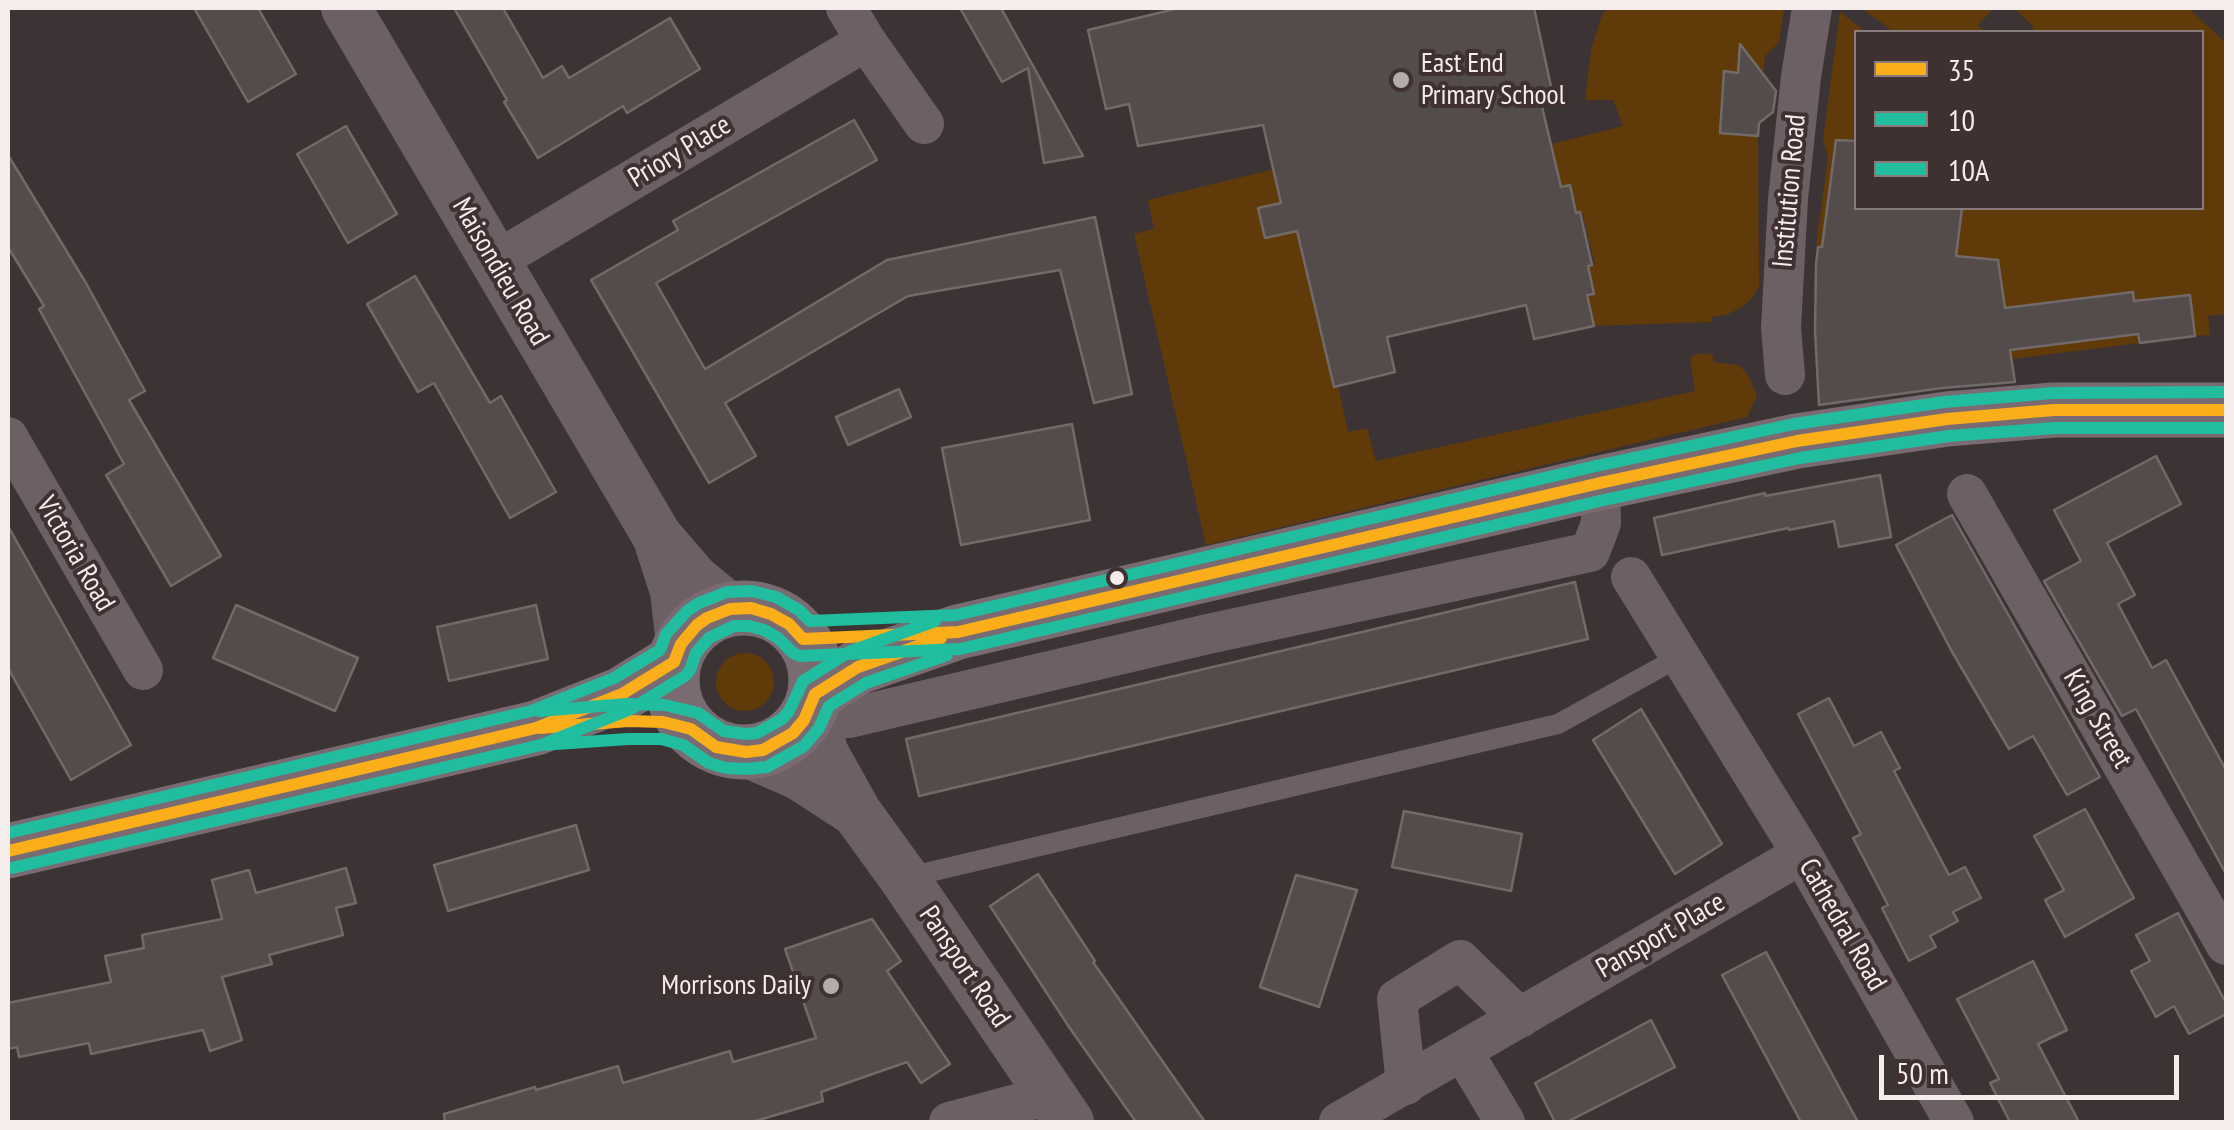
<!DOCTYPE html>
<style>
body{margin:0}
#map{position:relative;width:2234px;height:1130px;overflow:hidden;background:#3c3434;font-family:"PT Sans Narrow",sans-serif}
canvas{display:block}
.frame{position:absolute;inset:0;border:10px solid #f5ecec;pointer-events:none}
.legend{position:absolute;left:1854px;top:30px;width:350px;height:180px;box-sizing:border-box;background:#3f3031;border:2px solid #887b7c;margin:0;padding:12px 18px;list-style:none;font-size:30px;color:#f5ecec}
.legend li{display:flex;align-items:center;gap:20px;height:50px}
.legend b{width:50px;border:2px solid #887b7c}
.scale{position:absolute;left:1879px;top:1055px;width:300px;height:45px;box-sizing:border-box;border:5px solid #f5ecec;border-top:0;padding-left:12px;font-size:30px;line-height:35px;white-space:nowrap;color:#f5ecec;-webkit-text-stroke:8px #3f3031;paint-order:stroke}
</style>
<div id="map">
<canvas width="2234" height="1130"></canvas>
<div class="frame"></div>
<ul class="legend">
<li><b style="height:12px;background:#faae19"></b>35</li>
<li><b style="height:12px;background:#20bd9e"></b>10</li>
<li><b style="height:12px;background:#20bd9e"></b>10A</li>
</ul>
<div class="scale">50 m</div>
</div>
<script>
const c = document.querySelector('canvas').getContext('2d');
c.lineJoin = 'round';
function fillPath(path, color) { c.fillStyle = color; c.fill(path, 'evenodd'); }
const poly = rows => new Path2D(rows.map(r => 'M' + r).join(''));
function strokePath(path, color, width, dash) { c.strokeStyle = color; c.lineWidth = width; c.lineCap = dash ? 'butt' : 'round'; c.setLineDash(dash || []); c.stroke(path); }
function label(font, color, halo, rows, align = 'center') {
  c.font = font + ' "PT Sans Narrow",sans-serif'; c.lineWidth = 8; c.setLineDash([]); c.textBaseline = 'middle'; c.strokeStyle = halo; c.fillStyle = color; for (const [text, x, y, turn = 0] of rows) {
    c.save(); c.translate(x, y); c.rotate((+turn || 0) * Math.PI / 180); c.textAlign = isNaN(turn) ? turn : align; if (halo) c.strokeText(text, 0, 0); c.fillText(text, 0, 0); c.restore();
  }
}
fillPath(poly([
 [1607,8,1784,8,1779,42,1765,56,1763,75,1724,72,1720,132,1758,136,1759,287,1750,300,1740,308,1726,315,1712,317,1712,322,1594,326,1587,295,1594,293,1588,266,1595,264,1582,212,1576,213,1570,185,1561,187,1552,144,1623,126,1613,100,1585,100,1591,51,1601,17],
 [1861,8,1994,8,1978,25,1985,32,1894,32],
 [2014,8,2188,8,2226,43,2226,314,2208,316,2210,335,2195,336,2189,295,2134,301,2132,292,2006,308,2001,285,1866,267,1816,266,1817,238,1828,157,1823,140,1840,12,1866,32,1856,32,1856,143,1840,141,1825,226,1957,244,1962,208,2202,208,2202,32,2029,32,2034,27],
 [1324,157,1338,386,1348,432,1367,428,1376,461,1695,391,1690,358,1699,353,1713,355,1713,362,1738,365,1747,373,1757,396,1747,417,1206,545,1134,234,1154,229,1148,200],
 [2138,334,2140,343,2012,359,2011,350],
 '716 682a29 29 0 1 1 58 0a29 29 0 1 1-58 0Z'
]), '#603a09');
const building = poly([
 [194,8,258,8,296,74,248,102,194,8],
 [454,8,503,8,543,78,562,66,569,78,670,18,700,69,627,113,623,106,538,158,504,102,507,100,454,8],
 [960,8,1001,8,1083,156,1044,163,1028,68,1002,82,960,8],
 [1179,8,1534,8,1552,91,1539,94,1561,187,1570,185,1576,213,1580,212,1592,265,1588,266,1594,294,1587,295,1594,326,1534,339,1526,305,1387,337,1395,372,1334,387,1297,231,1265,238,1258,208,1281,203,1263,125,1138,146,1129,104,1106,109,1088,30,1179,8],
 [1740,44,1776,91,1773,112,1759,123,1758,136,1720,133,1724,71,1738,73,1740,44],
 [854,120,877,160,656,283,705,369,887,260,1095,217,1132,394,1094,403,1060,270,908,296,725,403,756,456,709,483,591,280,678,230,673,221,854,120],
 [346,126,397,214,348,243,297,154,346,126],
 [1836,140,1856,141,1856,208,1962,208,1956,256,1998,260,2005,308,2133,292,2134,301,2190,295,2195,336,2140,343,2138,334,2010,350,2015,382,1942,388,1819,405,1815,331,1816,265,1818,247,1822,247,1836,140],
 [8,155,86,283,145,391,129,400,221,556,171,586,106,475,124,464,39,309,44,306,8,247,8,155],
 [415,276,490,403,501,396,556,492,510,518,434,383,418,392,367,304,415,276],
 [899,389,911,417,848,445,836,417,899,389],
 [1072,424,1090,520,961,545,942,448,1072,424],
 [2156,456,2181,504,2107,543,2135,595,2118,604,2152,668,2166,660,2226,770,2226,874,2136,709,2122,716,2044,581,2081,561,2054,510,2156,456],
 [1880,475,1891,537,1839,547,1834,521,1789,530,1788,528,1662,555,1654,518,1765,493,1765,496,1880,475],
 [1952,515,2100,777,2067,795,2033,736,2009,749,1951,650,1896,545,1952,515],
 [8,526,131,745,71,780,8,668,8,526],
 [1575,582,1588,639,919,796,906,739,1575,582],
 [236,605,358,658,335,711,213,658,236,605],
 [536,605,548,659,449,681,437,627,536,605],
 [1829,698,1854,746,1881,732,1900,768,1894,771,1949,875,1965,867,1981,898,1953,912,1958,921,1930,936,1936,947,1909,961,1882,908,1888,905,1853,838,1861,834,1798,714,1829,698],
 [1641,709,1722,844,1675,874,1593,740,1641,709],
 [2085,809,2134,898,2065,937,2045,900,2064,890,2034,836,2085,809],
 [1404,811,1522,834,1511,891,1392,867,1404,811],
 [576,825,589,870,448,911,434,865,576,825],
 [346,868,356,903,336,908,343,935,269,955,272,964,222,977,242,1040,210,1051,203,1030,91,1054,89,1043,19,1057,17,1047,8,1049,8,1003,111,982,105,956,144,948,142,935,222,919,212,880,249,870,256,893,346,868],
 [1038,874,1095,961,1093,962,1205,1122,1136,1122,1069,1027,990,906,1038,874],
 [1296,875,1357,890,1319,1007,1260,987,1296,875],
 [2178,913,2226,1003,2226,1014,2189,1034,2174,1006,2156,1017,2131,971,2150,961,2136,935,2178,913],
 [872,919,901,961,887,971,950,1064,921,1083,907,1062,821,1092,823,1101,752,1122,445,1122,444,1114,535,1087,536,1090,618,1066,623,1083,730,1051,733,1062,816,1038,785,949,872,919],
 [1766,952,1858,1122,1801,1122,1722,975,1766,952],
 [2033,961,2067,1030,2038,1044,2079,1122,2010,1122,1990,1083,1999,1079,1957,999,2033,961],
 [1651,1020,1675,1067,1567,1122,1555,1122,1535,1083,1651,1020]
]);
fillPath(building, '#534c4b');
strokePath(building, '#716a69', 2.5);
strokePath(poly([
 [904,878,1558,724,1681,656]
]), '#6c6065', 20);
strokePath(poly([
 [866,41,924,124],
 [494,262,866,41,846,8],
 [1785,375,1781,328,1788,199,1801,77,1812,8],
 [8,437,143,670],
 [1967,494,2226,945],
 [1631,577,1802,854,1954,1122],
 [814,718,849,718,1208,634,1590,552,1601,523,1600,483],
 [1463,1052,1505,1122],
 [1406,1085,1397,999,1460,960,1520,1018],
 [949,1122,1050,1095],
 [1339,1122,1802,854]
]), '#6c6065', 40);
strokePath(poly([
 [346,8,657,536,694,579,730,609],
 [660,545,675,591,681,644],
 [812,704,823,752,857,813,904,878,1069,1122],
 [746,752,799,775,853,810]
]), '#6c6065', 50);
strokePath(poly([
 '672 680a72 72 0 1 1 144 0a72 72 0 1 1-144 0Z',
 [815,694,858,667,958,632,1600,483,1797,441,1947,419,2054,410,2226,410],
 [8,851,536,728,622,694,674,662]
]), '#7a6b72', 55);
strokePath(poly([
 [540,728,628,721,663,722,691,729,716,747,746,752,763,750,793,733,804,720,815,694,858,667,941,638],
 [8,851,536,728,622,694,674,662,681,644,697,625,707,618,730,609,751,608,771,614,789,624,803,639,958,632,1600,483,1797,441,1947,419,2054,410,2226,410]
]), '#faae19', 12);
strokePath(poly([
 [541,745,628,739,661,739,683,745,709,763,726,768,746,769,767,767,804,746,819,728,829,706,866,683,947,655],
 [12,868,541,745,631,709,685,676,690,670,696,653,709,638,734,626,749,626,764,630,778,638,793,653,800,656,960,649,1604,500,1800,458,1949,436,2055,428,2226,428]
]), '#20bd9e', 12);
strokePath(poly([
 [539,711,627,704,665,705,698,713,724,731,746,734,757,733,782,719,789,711,803,681,849,652,935,621],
 [8,833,531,711,614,678,660,650,666,634,687,611,699,603,727,592,752,591,776,597,799,610,810,621,956,615,1596,466,1794,424,1944,402,2053,393,2226,392]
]), '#20bd9e', 12);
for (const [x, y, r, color] of [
 [1401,80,10,"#b4acac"],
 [1117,578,9,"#f5ecec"],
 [831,986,10,"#b4acac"]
]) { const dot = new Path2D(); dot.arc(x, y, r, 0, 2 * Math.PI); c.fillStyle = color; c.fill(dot); strokePath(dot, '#3f3031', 4); }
label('28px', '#f5ecec', '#3f3031', [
 ["East End",1421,64],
 ["Primary School",1421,96],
 ["Morrisons Daily",811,986,"right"]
], 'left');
label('28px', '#f5ecec', '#3f3031', [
 ["Priory Place",680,152,-31],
 ["Institution Road",1790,191,-85],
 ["Maisondieu Road",500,272,60],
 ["Victoria Road",75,554,60],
 ["King Street",2097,719,60],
 ["Cathedral Road",1842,925,60],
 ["Pansport Place",1661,936,-30],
 ["Pansport Road",964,967,56]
]);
</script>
